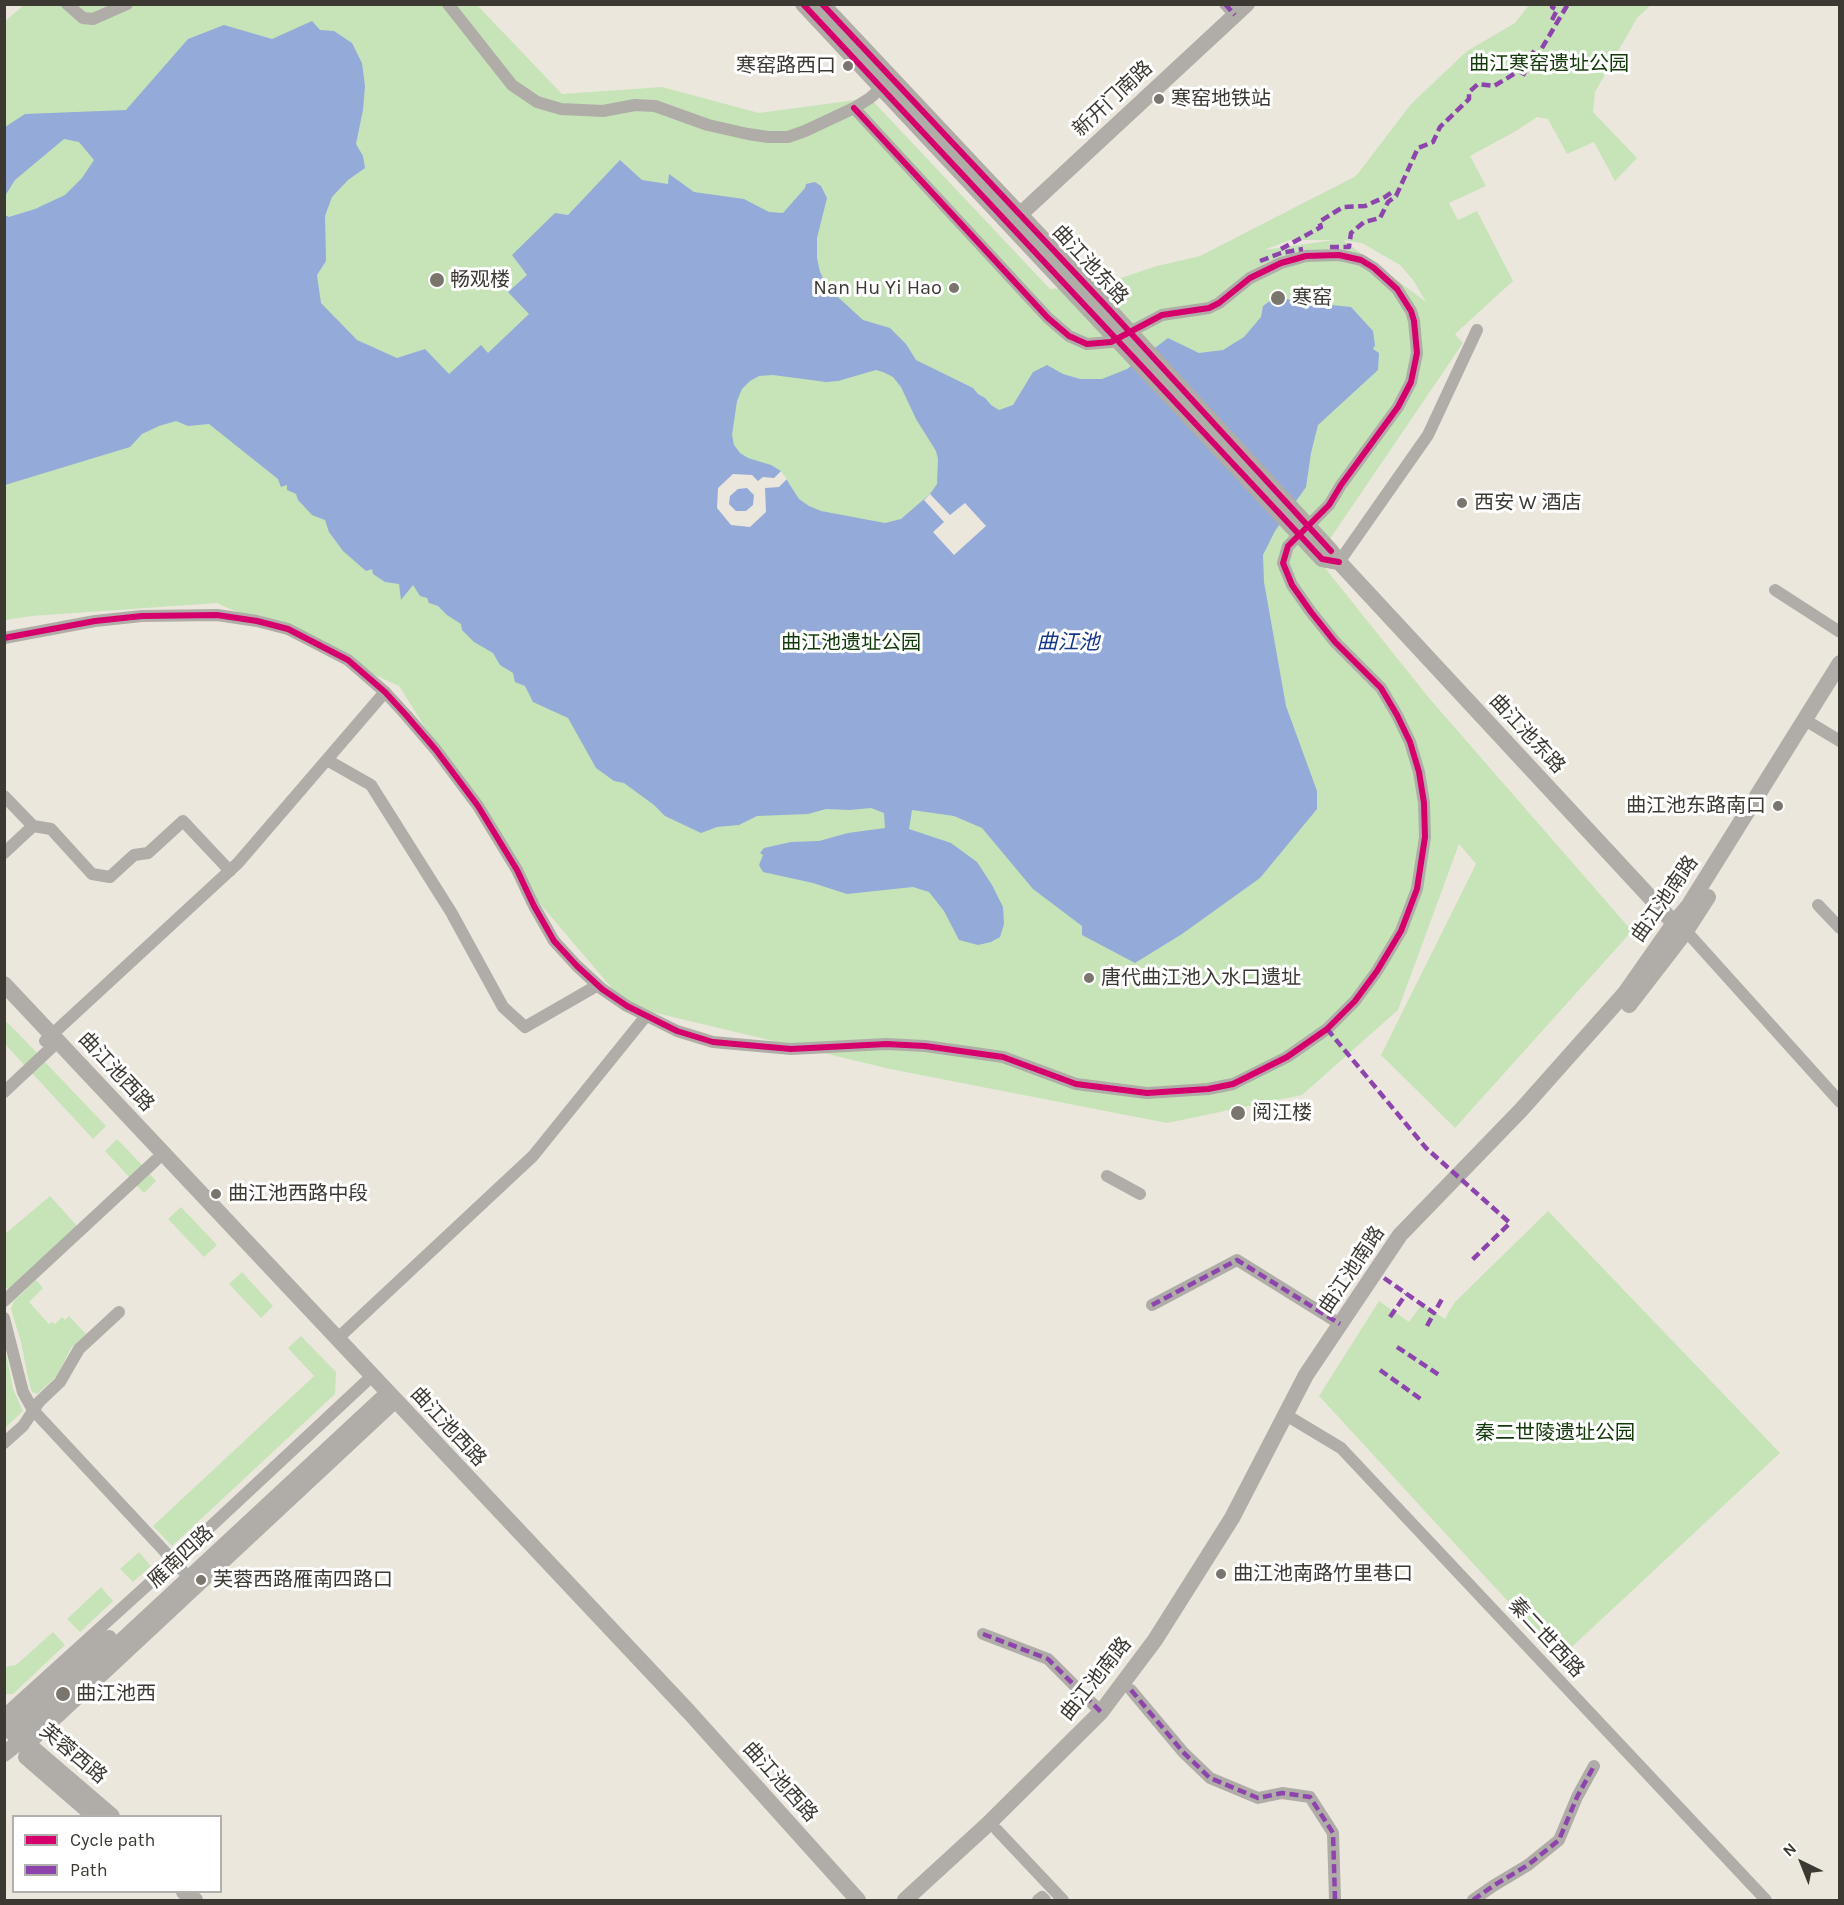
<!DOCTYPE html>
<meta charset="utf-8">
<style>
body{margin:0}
#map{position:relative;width:1844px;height:1905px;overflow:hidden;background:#ece7dd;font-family:Karla,sans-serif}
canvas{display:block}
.frame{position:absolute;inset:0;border:6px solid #3c3932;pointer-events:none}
.legend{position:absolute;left:12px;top:1815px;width:210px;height:78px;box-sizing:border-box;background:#fff;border:2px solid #b1b0ad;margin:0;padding:8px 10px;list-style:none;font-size:18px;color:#3c3932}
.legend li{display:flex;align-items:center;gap:12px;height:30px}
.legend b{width:30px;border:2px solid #b1b0ad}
.north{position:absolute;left:1772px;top:1833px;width:60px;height:60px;-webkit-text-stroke:4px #fff;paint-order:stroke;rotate:317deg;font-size:16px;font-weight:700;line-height:24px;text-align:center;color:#3c3932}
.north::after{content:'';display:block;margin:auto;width:21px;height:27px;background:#3c3932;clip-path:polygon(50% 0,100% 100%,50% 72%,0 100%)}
</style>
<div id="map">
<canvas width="1844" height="1905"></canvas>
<div class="frame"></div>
<ul class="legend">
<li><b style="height:8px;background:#d6006c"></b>Cycle path</li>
<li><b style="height:8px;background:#8e44ad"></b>Path</li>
</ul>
<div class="north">N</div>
</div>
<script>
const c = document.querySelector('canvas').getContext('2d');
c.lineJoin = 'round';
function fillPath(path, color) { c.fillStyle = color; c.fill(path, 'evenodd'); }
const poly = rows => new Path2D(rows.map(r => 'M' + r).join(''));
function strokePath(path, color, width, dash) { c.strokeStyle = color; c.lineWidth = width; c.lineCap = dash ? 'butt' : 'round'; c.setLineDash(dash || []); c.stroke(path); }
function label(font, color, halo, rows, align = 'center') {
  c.font = font + ' Karla,"Noto Sans SC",sans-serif'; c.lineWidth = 6; c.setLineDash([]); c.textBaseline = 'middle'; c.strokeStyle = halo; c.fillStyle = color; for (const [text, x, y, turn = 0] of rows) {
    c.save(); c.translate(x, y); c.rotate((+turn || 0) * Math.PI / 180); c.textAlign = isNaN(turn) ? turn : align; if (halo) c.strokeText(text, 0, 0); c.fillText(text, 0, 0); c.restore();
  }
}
fillPath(poly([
 [24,5,477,5,562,94,662,87,759,113,870,98,1050,289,1097,286,1157,266,1200,256,1356,176,1411,104,1467,51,1515,23,1529,5,1651,5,1637,18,1595,92,1593,112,1637,158,1615,181,1594,142,1567,154,1548,119,1537,117,1516,131,1470,156,1486,186,1449,203,1458,220,1477,211,1513,281,1455,334,1463,343,1317,558,1429,698,1632,931,1455,1128,1381,1055,1476,864,1459,844,1398,1010,1302,1095,1167,1123,890,1069,627,1006,525,886,399,686,217,603,32,616,5,620,4,22],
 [1290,240,1334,240,1264,250],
 [1343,240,1362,243,1400,265,1413,280,1426,302],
 [7,1022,39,1055,26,1067,5,1044,5,1024],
 [44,1061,106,1126,93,1139,32,1073],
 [117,1139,144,1167,131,1179,105,1151],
 [149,1173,156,1181,144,1193,136,1185],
 [50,1196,78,1227,9,1289,5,1288,5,1234],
 [181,1207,217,1245,204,1257,168,1219],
 [1548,1211,1780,1453,1560,1658,1319,1396,1379,1301,1409,1322,1422,1304,1445,1319,1454,1303],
 [242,1272,273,1306,261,1318,229,1284],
 [36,1280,43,1288,29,1302,49,1324,52,1322,55,1324,62,1317,65,1320,69,1316,86,1334,71,1348,57,1376,37,1394,32,1392,29,1382,21,1342,11,1309,14,1301],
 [301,1336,336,1372,335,1394,172,1546,153,1526,314,1376,288,1348],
 [5,1348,13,1389,23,1411,5,1428],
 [139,1552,151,1566,133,1582,120,1569],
 [101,1587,113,1601,80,1632,67,1619],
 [53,1632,65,1645,13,1694,5,1694,5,1667,16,1665]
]), '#c6e4b8');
fillPath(poly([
 [312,21,320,30,334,31,352,43,362,63,365,86,363,110,356,144,363,156,365,168,348,180,332,197,325,216,326,261,317,275,321,303,357,340,397,358,425,349,449,374,481,345,488,353,529,314,508,292,527,275,512,255,555,213,568,215,620,160,642,180,668,184,669,174,694,192,744,199,769,212,783,213,805,188,806,184,815,182,821,186,827,198,817,238,817,258,820,272,828,288,863,320,890,328,906,344,916,360,973,388,978,394,985,398,991,405,999,410,1013,405,1033,372,1047,365,1063,374,1080,379,1102,379,1127,369,1168,338,1199,353,1223,350,1244,337,1261,317,1263,306,1270,301,1287,299,1309,306,1318,298,1331,305,1351,307,1373,331,1375,345,1373,349,1379,353,1378,370,1318,425,1311,453,1306,487,1275,531,1263,555,1264,582,1286,706,1317,791,1317,809,1260,878,1182,934,1135,963,1082,935,1082,926,1033,889,982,828,954,816,912,810,909,829,951,843,977,862,992,885,1003,907,1004,924,1000,937,991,942,978,945,959,940,944,911,929,892,913,887,847,894,813,883,763,872,759,865,763,855,760,853,764,848,791,842,819,841,848,833,885,828,884,813,871,808,850,810,826,809,808,814,757,816,739,825,717,827,701,833,665,816,654,805,624,783,614,781,596,768,568,718,533,702,525,686,515,682,513,673,500,665,493,653,474,642,462,630,461,624,447,615,438,606,429,603,427,598,420,596,413,585,401,600,399,584,385,582,373,574,372,569,366,571,343,551,329,532,325,520,312,515,298,500,296,494,287,490,287,485,281,487,278,479,209,424,188,426,176,421,159,426,142,434,130,447,5,485,5,215,9,217,35,209,65,195,82,178,94,160,79,142,64,139,15,180,5,196,5,127,25,114,126,110,188,39,224,25,272,39],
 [876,370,883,372,893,377,901,387,916,419,936,451,938,459,937,484,930,494,901,519,885,523,821,511,809,506,799,499,781,471,771,465,748,458,740,453,734,445,732,435,737,401,742,389,750,381,759,376,773,375,826,382,838,381]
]), '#94aad9');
fillPath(poly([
 [781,471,787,479,779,487,765,488,766,512,750,527,731,525,717,508,718,488,733,474,752,475,758,481,763,477,774,478],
 [747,488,754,495,753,505,746,511,736,511,729,504,730,496,738,489],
 [930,494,950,515,965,503,986,526,954,555,933,532,944,522,924,500]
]), '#ece7dd');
strokePath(poly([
 [67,4,83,18,93,19,127,4],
 [448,4,512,85,537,102,561,109,603,111,635,105,655,106,708,125,748,134,768,137,788,137,805,131,854,108,870,98,886,84],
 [1225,4,1235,15],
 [1339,562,1428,435,1477,330],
 [1775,590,1840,632],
 [4,638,95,621,142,616,217,615,257,621,288,629,348,660,385,692,406,715,436,750,478,806,517,870,534,906,554,941,577,966,602,989,627,1006,677,1031,713,1042,791,1049,886,1044,925,1046,1003,1057,1076,1084,1147,1093,1208,1089,1233,1084,1287,1057,1327,1029,1355,1001,1377,971,1401,931,1417,889,1425,837,1424,803,1419,772,1410,742,1397,715,1381,688,1335,642,1311,612,1292,585,1283,563,1288,546,1329,505,1341,485,1398,407,1411,382,1417,353,1414,321,1411,311,1397,289,1374,268,1361,260,1339,255,1306,256,1281,263,1250,278,1219,303,1209,308,1162,315,1111,342,1087,344,1069,336,1048,318,854,108],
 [1805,720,1840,741],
 [327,760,371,785,451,912,503,1007,525,1027,598,985],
 [4,796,33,826,51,829,92,874,110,877,134,855,148,853,183,821,230,871],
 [4,853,33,826],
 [1818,905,1840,928],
 [1686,931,1840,1102],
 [45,1041,238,863,385,692],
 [4,1092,51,1048],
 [1107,1176,1140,1194],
 [4,1301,156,1160],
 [1152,1305,1237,1260,1340,1324],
 [4,1318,23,1392,33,1410,182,1570],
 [337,1339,533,1156,646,1016],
 [1286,1415,1341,1448,1766,1900],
 [4,1443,23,1426,39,1402,60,1382,79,1349,119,1312],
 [983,1634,1048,1659,1101,1712],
 [1131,1690,1183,1752,1210,1778,1258,1798,1282,1793,1310,1797,1333,1833,1335,1900],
 [4,1715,163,1571,372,1376],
 [24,1749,396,1402],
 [997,1830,1063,1900],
 [1038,1900,1042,1897,1045,1900],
 [1473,1900,1493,1886,1528,1865,1559,1840,1577,1797,1594,1766]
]), '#b0ada9', 12);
strokePath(poly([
 [803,4,1322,559,1339,562],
 [822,4,1105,305,1331,551,1339,562,1674,923,1682,929],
 [1012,222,1247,4],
 [4,984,689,1712,858,1900],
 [1629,1005,1686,931,1708,897],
 [9,1730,28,1744,112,1816],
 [4,1731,109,1638],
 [4,1754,14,1746,19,1736,388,1393],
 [26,1757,94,1816],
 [184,1892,195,1900],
 [905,1900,988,1824,1101,1712,1155,1640,1232,1518,1306,1375,1400,1235,1521,1110,1625,993,1674,923,1689,905,1840,663]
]), '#b0aca7', 16);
strokePath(poly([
 [1225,4,1235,15],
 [1552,20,1557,10,1552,7,1553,4],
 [1506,72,1531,56,1536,48],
 [1330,247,1349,247,1351,233,1364,222,1380,218,1388,202,1396,196,1418,148,1433,142,1440,127,1469,99,1469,92,1478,84,1494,86,1519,71,1526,75,1568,4],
 [1281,249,1321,227,1319,222,1343,207,1365,206,1385,197,1392,192],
 [1260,261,1281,253,1303,249],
 [1327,1029,1426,1148,1510,1223,1472,1260],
 [1384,1278,1434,1313,1442,1299],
 [1152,1305,1237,1260,1340,1324],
 [1390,1317,1406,1294],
 [1427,1326,1434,1313],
 [1397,1347,1439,1375],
 [1380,1370,1422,1400],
 [983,1634,1048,1659,1101,1712],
 [1131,1690,1183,1752,1210,1778,1258,1798,1282,1793,1310,1797,1333,1833,1335,1900],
 [1473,1900,1493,1886,1528,1865,1559,1840,1577,1797,1594,1766]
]), '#8e44ad', 4.5, [9, 4.5]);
strokePath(poly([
 [803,4,1322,559,1339,562],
 [822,4,1105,305,1331,551],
 [4,638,95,621,142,616,217,615,257,621,288,629,348,660,385,692,406,715,436,750,478,806,517,870,534,906,554,941,577,966,602,989,627,1006,677,1031,713,1042,791,1049,886,1044,925,1046,1003,1057,1076,1084,1147,1093,1208,1089,1233,1084,1287,1057,1327,1029,1355,1001,1377,971,1401,931,1417,889,1425,837,1424,803,1419,772,1410,742,1397,715,1381,688,1335,642,1311,612,1292,585,1283,563,1288,546,1329,505,1341,485,1398,407,1411,382,1417,353,1414,321,1411,311,1397,289,1374,268,1361,260,1339,255,1306,256,1281,263,1250,278,1219,303,1209,308,1162,315,1111,342,1087,344,1069,336,1048,318,854,108]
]), '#d6006c', 6);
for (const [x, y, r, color] of [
 [848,66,6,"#7a766e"],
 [1159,99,6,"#7a766e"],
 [437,280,8,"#7a766e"],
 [954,288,6,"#7a766e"],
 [1278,298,8,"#7a766e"],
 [1462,503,6,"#7a766e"],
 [1778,806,6,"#7a766e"],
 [1089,978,6,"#7a766e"],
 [1238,1113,8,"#7a766e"],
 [216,1194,6,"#7a766e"],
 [1221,1574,6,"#7a766e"],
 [201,1580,6,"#7a766e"],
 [63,1694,8,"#7a766e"]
]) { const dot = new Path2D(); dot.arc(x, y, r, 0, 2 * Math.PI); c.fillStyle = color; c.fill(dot); strokePath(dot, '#fff', 2); }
label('20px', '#123909', '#fff', [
 ["曲江寒窑遗址公园",1549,64],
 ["曲江池遗址公园",851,643],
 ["秦二世陵遗址公园",1555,1433]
]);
label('20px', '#3c3932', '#fff', [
 ["寒窑路西口",836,66,"right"],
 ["寒窑地铁站",1171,99],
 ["畅观楼",450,280],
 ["Nan Hu Yi Hao",942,288,"right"],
 ["寒窑",1292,298],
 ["西安 W 酒店",1474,503],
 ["曲江池东路南口",1766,806,"right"],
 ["唐代曲江池入水口遗址",1101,978],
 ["阅江楼",1252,1113],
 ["曲江池西路中段",228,1194],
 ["曲江池南路竹里巷口",1233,1574],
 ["芙蓉西路雁南四路口",213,1580],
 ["曲江池西",76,1694]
], 'left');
label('20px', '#3c3932', '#fff', [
 ["新开门南路",1113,99,-43],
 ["曲江池东路",1090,265,47],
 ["曲江池东路",1527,734,47],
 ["曲江池南路",1665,899,-55],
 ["曲江池西路",116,1072,47],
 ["曲江池南路",1352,1270,-56],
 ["曲江池西路",448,1427,47],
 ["雁南四路",181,1557,-43],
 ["秦二世西路",1546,1638,47],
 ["曲江池南路",1096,1679,-51],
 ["芙蓉西路",73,1754,40],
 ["曲江池西路",780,1782,48]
]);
label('italic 21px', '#153789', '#fff', [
 ["曲江池",1068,643]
]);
</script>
